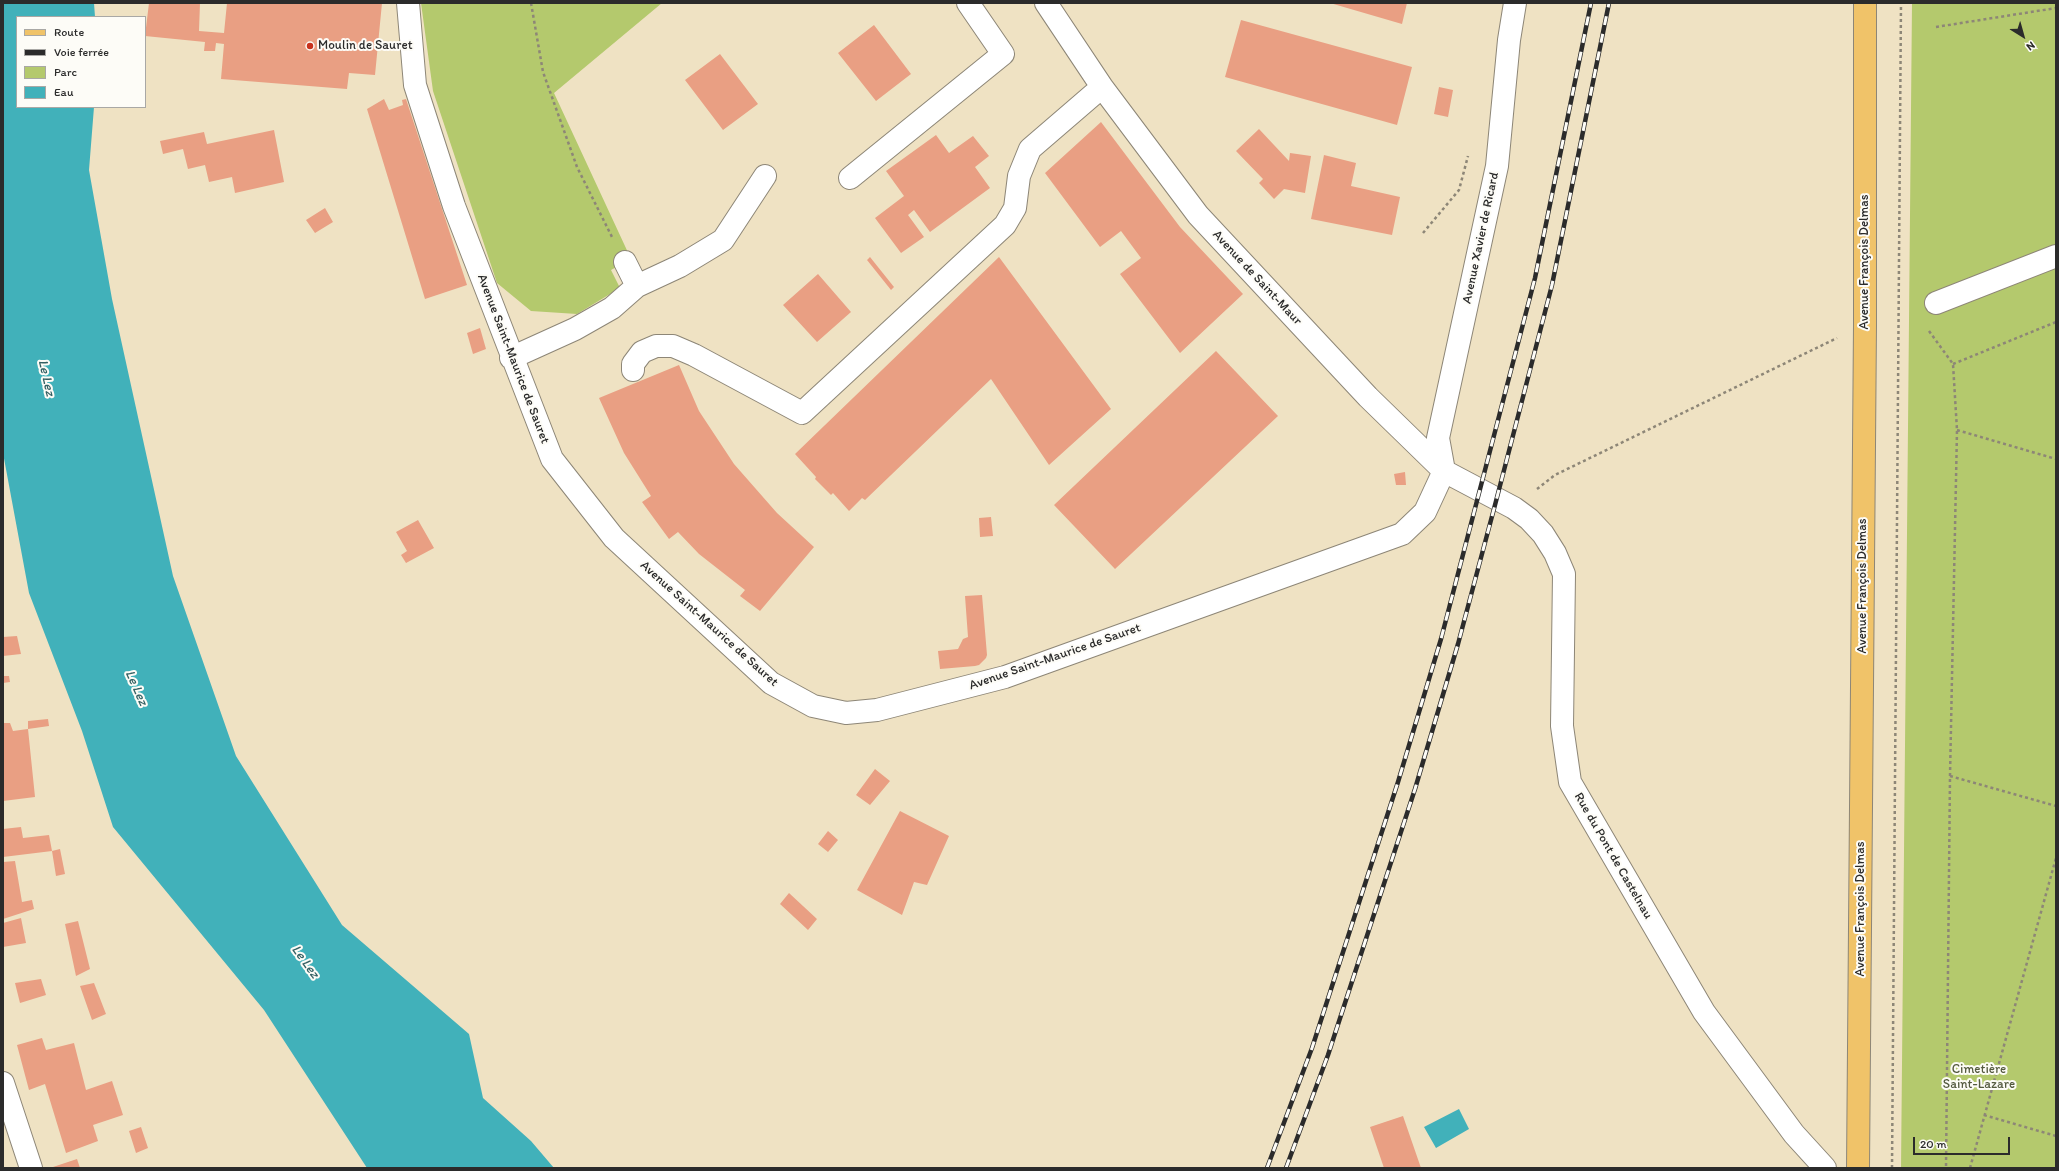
<!DOCTYPE html>
<meta charset="utf-8">
<style>
body{margin:0}
#map{position:relative;width:2059px;height:1171px;overflow:hidden;background:#efe2c3;font-family:Itim,sans-serif}
canvas{display:block}
.frame{position:absolute;inset:0;border:4px solid #2b2b2b;pointer-events:none}
.legend{position:absolute;left:16px;top:16px;width:130px;height:92px;box-sizing:border-box;background:#fdfcf7;border:1px solid #a9a8a5;margin:0;padding:5px 7px;list-style:none;font-size:12px;color:#2b2b2b}
.legend li{display:flex;align-items:center;gap:8px;height:20px}
.legend b{width:20px;border:1px solid #a9a8a5}
.north{position:absolute;left:2003px;top:16px;width:40px;height:40px;-webkit-text-stroke:3px #fdfcf7;paint-order:stroke;rotate:143deg;font-size:11px;font-weight:700;line-height:16px;text-align:center;color:#2b2b2b}
.north::after{content:'';display:block;margin:auto;width:14px;height:18px;background:#2b2b2b;clip-path:polygon(50% 0,100% 100%,50% 72%,0 100%)}
.scale{position:absolute;left:1913px;top:1137px;width:97px;height:18px;box-sizing:border-box;border:2px solid #2b2b2b;border-top:0;padding-left:5px;font-size:12px;line-height:14px;white-space:nowrap;color:#2b2b2b;-webkit-text-stroke:3px #fdfcf7;paint-order:stroke}
</style>
<div id="map">
<canvas width="2059" height="1171"></canvas>
<div class="frame"></div>
<ul class="legend">
<li><b style="height:5px;background:#f0c369"></b>Route</li>
<li><b style="height:5px;background:#2b2b2b"></b>Voie ferrée</li>
<li><b style="height:11px;background:#b4c96d"></b>Parc</li>
<li><b style="height:11px;background:#41b1ba"></b>Eau</li>
</ul>
<div class="north">N</div>
<div class="scale">20 m</div>
</div>
<script>
const c = document.querySelector('canvas').getContext('2d');
c.lineJoin = 'round';
function fillPath(path, color) { c.fillStyle = color; c.fill(path, 'evenodd'); }
const poly = rows => new Path2D(rows.map(r => 'M' + r).join(''));
function strokePath(path, color, width, dash) { c.strokeStyle = color; c.lineWidth = width; c.lineCap = dash ? 'butt' : 'round'; c.setLineDash(dash || []); c.stroke(path); }
function label(font, color, halo, rows, align = 'center') {
  c.font = font + ' Itim,sans-serif'; c.lineWidth = 4; c.setLineDash([]); c.textBaseline = 'middle'; c.strokeStyle = halo; c.fillStyle = color; for (const [text, x, y, turn = 0] of rows) {
    c.save(); c.translate(x, y); c.rotate((+turn || 0) * Math.PI / 180); c.textAlign = isNaN(turn) ? turn : align; if (halo) c.strokeText(text, 0, 0); c.fillText(text, 0, 0); c.restore();
  }
}
fillPath(poly([
 [421,3,662,3,554,93,631,259,611,270,620,288,577,314,531,311,497,283,433,91],
 [1912,3,2056,3,2056,1168,1901,1168]
]), '#b4c96d');
fillPath(poly([
 [3,3,94,3,95,17,17,17,17,107,94,107,89,170,112,299,173,576,236,756,342,925,469,1034,483,1098,531,1141,554,1168,367,1168,264,1010,113,827,82,731,29,593,3,453],
 [1459,1109,1469,1129,1436,1148,1424,1127]
]), '#41b1ba');
fillPath(poly([
 [149,3,200,3,199,31,224,33,227,3,382,3,375,75,349,73,347,89,221,79,224,44,216,43,215,51,204,51,205,42,145,36],
 [1330,3,1407,3,1402,24],
 [1241,20,1412,67,1397,125,1225,77],
 [874,25,911,74,876,101,838,53],
 [720,54,758,104,723,130,685,80],
 [1439,87,1453,90,1448,117,1434,114],
 [384,99,389,110,403,105,402,100,406,99,467,285,425,299,367,109],
 [1101,122,1180,227,1243,294,1180,353,1120,274,1141,258,1121,231,1100,247,1045,173],
 [1259,129,1289,161,1290,153,1311,156,1305,193,1284,189,1274,199,1259,183,1263,179,1236,151],
 [274,130,284,182,235,193,232,177,209,182,205,165,188,169,183,149,163,154,160,141,204,132,207,144],
 [936,135,949,153,973,136,989,156,975,167,990,188,930,232,914,210,908,215,924,237,901,253,875,218,904,196,886,171],
 [1324,155,1356,163,1351,186,1400,197,1392,235,1311,219],
 [325,208,333,222,315,233,306,220],
 [870,257,894,287,891,290,867,260],
 [999,257,1111,409,1049,465,991,379,865,500,862,498,849,511,833,493,831,495,815,479,816,477,795,454],
 [818,274,851,312,817,342,783,305],
 [480,328,486,349,473,354,467,333],
 [1216,351,1278,416,1115,569,1054,505],
 [679,365,699,411,734,464,777,513,814,547,760,611,740,596,745,590,699,554,678,532,669,539,642,502,651,496,624,453,599,398],
 [1405,472,1406,485,1396,485,1394,474],
 [991,517,993,536,980,537,979,518],
 [418,520,434,548,406,563,401,555,407,551,396,532],
 [982,595,987,655,986,658,979,665,975,666,940,669,938,651,958,649,963,639,968,637,965,596],
 [17,636,21,654,3,656,3,637],
 [3,676,9,676,10,682,3,683],
 [48,719,49,726,28,729,28,721],
 [3,723,10,723,13,731,28,729,35,797,3,801],
 [875,769,890,781,870,805,856,795],
 [900,811,949,836,927,885,914,882,902,915,857,890],
 [21,827,23,838,49,835,52,851,60,849,65,874,56,876,52,851,3,857,3,829],
 [828,831,838,840,828,852,818,844],
 [15,861,22,902,32,900,34,909,3,919,3,862],
 [789,893,817,919,808,930,780,904],
 [21,918,26,943,3,947,3,923],
 [78,921,90,969,76,976,65,924],
 [41,979,46,995,20,1003,15,983],
 [94,983,106,1014,92,1020,80,986],
 [42,1038,46,1050,74,1043,86,1090,112,1081,123,1115,93,1125,98,1141,66,1153,45,1084,29,1090,17,1045],
 [1403,1116,1421,1168,1384,1168,1370,1127],
 [141,1127,148,1148,136,1153,129,1131],
 [77,1159,80,1168,50,1168]
]), '#e99f83');
const minor = poly([
 [408,3,415,85,454,206,552,459,614,538,771,683,813,706,846,713,877,710,1005,677,1402,534,1425,512,1444,471],
 [1046,3,1102,87,1198,215,1368,397,1444,471,1514,508,1529,519,1543,534,1555,553,1564,574,1562,726,1570,782,1704,1012,1794,1134,1825,1168],
 [850,178,1003,54,968,3],
 [637,286,680,266,723,240,765,176],
 [1936,303,2056,256],
 [511,358,575,329,612,308,637,286,625,262],
 [633,370,633,364,642,352,656,346,673,346,694,355,802,413,1005,225,1015,208,1019,176,1030,149,1102,87],
 [1444,471,1438,438,1497,166,1509,40,1515,3],
 [3,1083,31,1168]
]);
const major = poly([
 [1858,1168,1865,325,1865,3]
]);
strokePath(minor, '#8d8677', 24);
strokePath(major, '#8d8677', 24);
strokePath(poly([
 [531,3,543,72,577,167,612,237],
 [1936,27,2056,8],
 [1423,233,1459,190,1468,156],
 [1929,331,1953,364,1957,430,1950,776,1946,1168],
 [1953,364,2056,322],
 [1957,430,2056,459],
 [1537,489,1555,475,1837,338],
 [1950,776,2056,806],
 [1984,1115,2056,1136],
 [1892,1168,1901,3],
 [1970,1168,2056,858]
]), '#8d8677', 2.5, [3, 3]);
strokePath(minor, '#fff', 22);
strokePath(major, '#f0c369', 22);
const rail = poly([
 [1267,1168,1312,1048,1398,782,1441,639,1535,278,1591,3],
 [1286,1168,1328,1055,1415,789,1458,644,1495,505,1552,285,1609,3]
]);
strokePath(rail, '#2b2b2b', 4.5);
strokePath(rail, '#fdfcf7', 3, [9]);
for (const [x, y, r, color] of [
 [310,46,4,"#c8321e"]
]) { const dot = new Path2D(); dot.arc(x, y, r, 0, 2 * Math.PI); c.fillStyle = color; c.fill(dot); strokePath(dot, '#fdfcf7', 1.5); }
label('13px', '#2b2b2b', '#fdfcf7', [
 ["Moulin de Sauret",318,46]
], 'left');
label('13px', '#2b2b2b', '#fdfcf7', [
 ["Avenue Xavier de Ricard",1481,238,-78],
 ["Avenue François Delmas",1865,262,-90],
 ["Avenue de Saint-Maur",1257,278,47],
 ["Avenue Saint-Maurice de Sauret",513,359,69],
 ["Avenue François Delmas",1863,586,-90],
 ["Avenue Saint-Maurice de Sauret",709,624,42],
 ["Avenue Saint-Maurice de Sauret",1055,657,-19],
 ["Rue du Pont de Castelnau",1613,856,60],
 ["Avenue François Delmas",1861,909,-90]
]);
label('13px', '#545a3f', '#fdfcf7', [
 ["Cimetière",1979,1070],
 ["Saint-Lazare",1979,1085]
]);
label('italic 14px', '#346164', '#fdfcf7', [
 ["Le Lez",46,378,77],
 ["Le Lez",136,688,66],
 ["Le Lez",305,962,54]
]);
</script>
